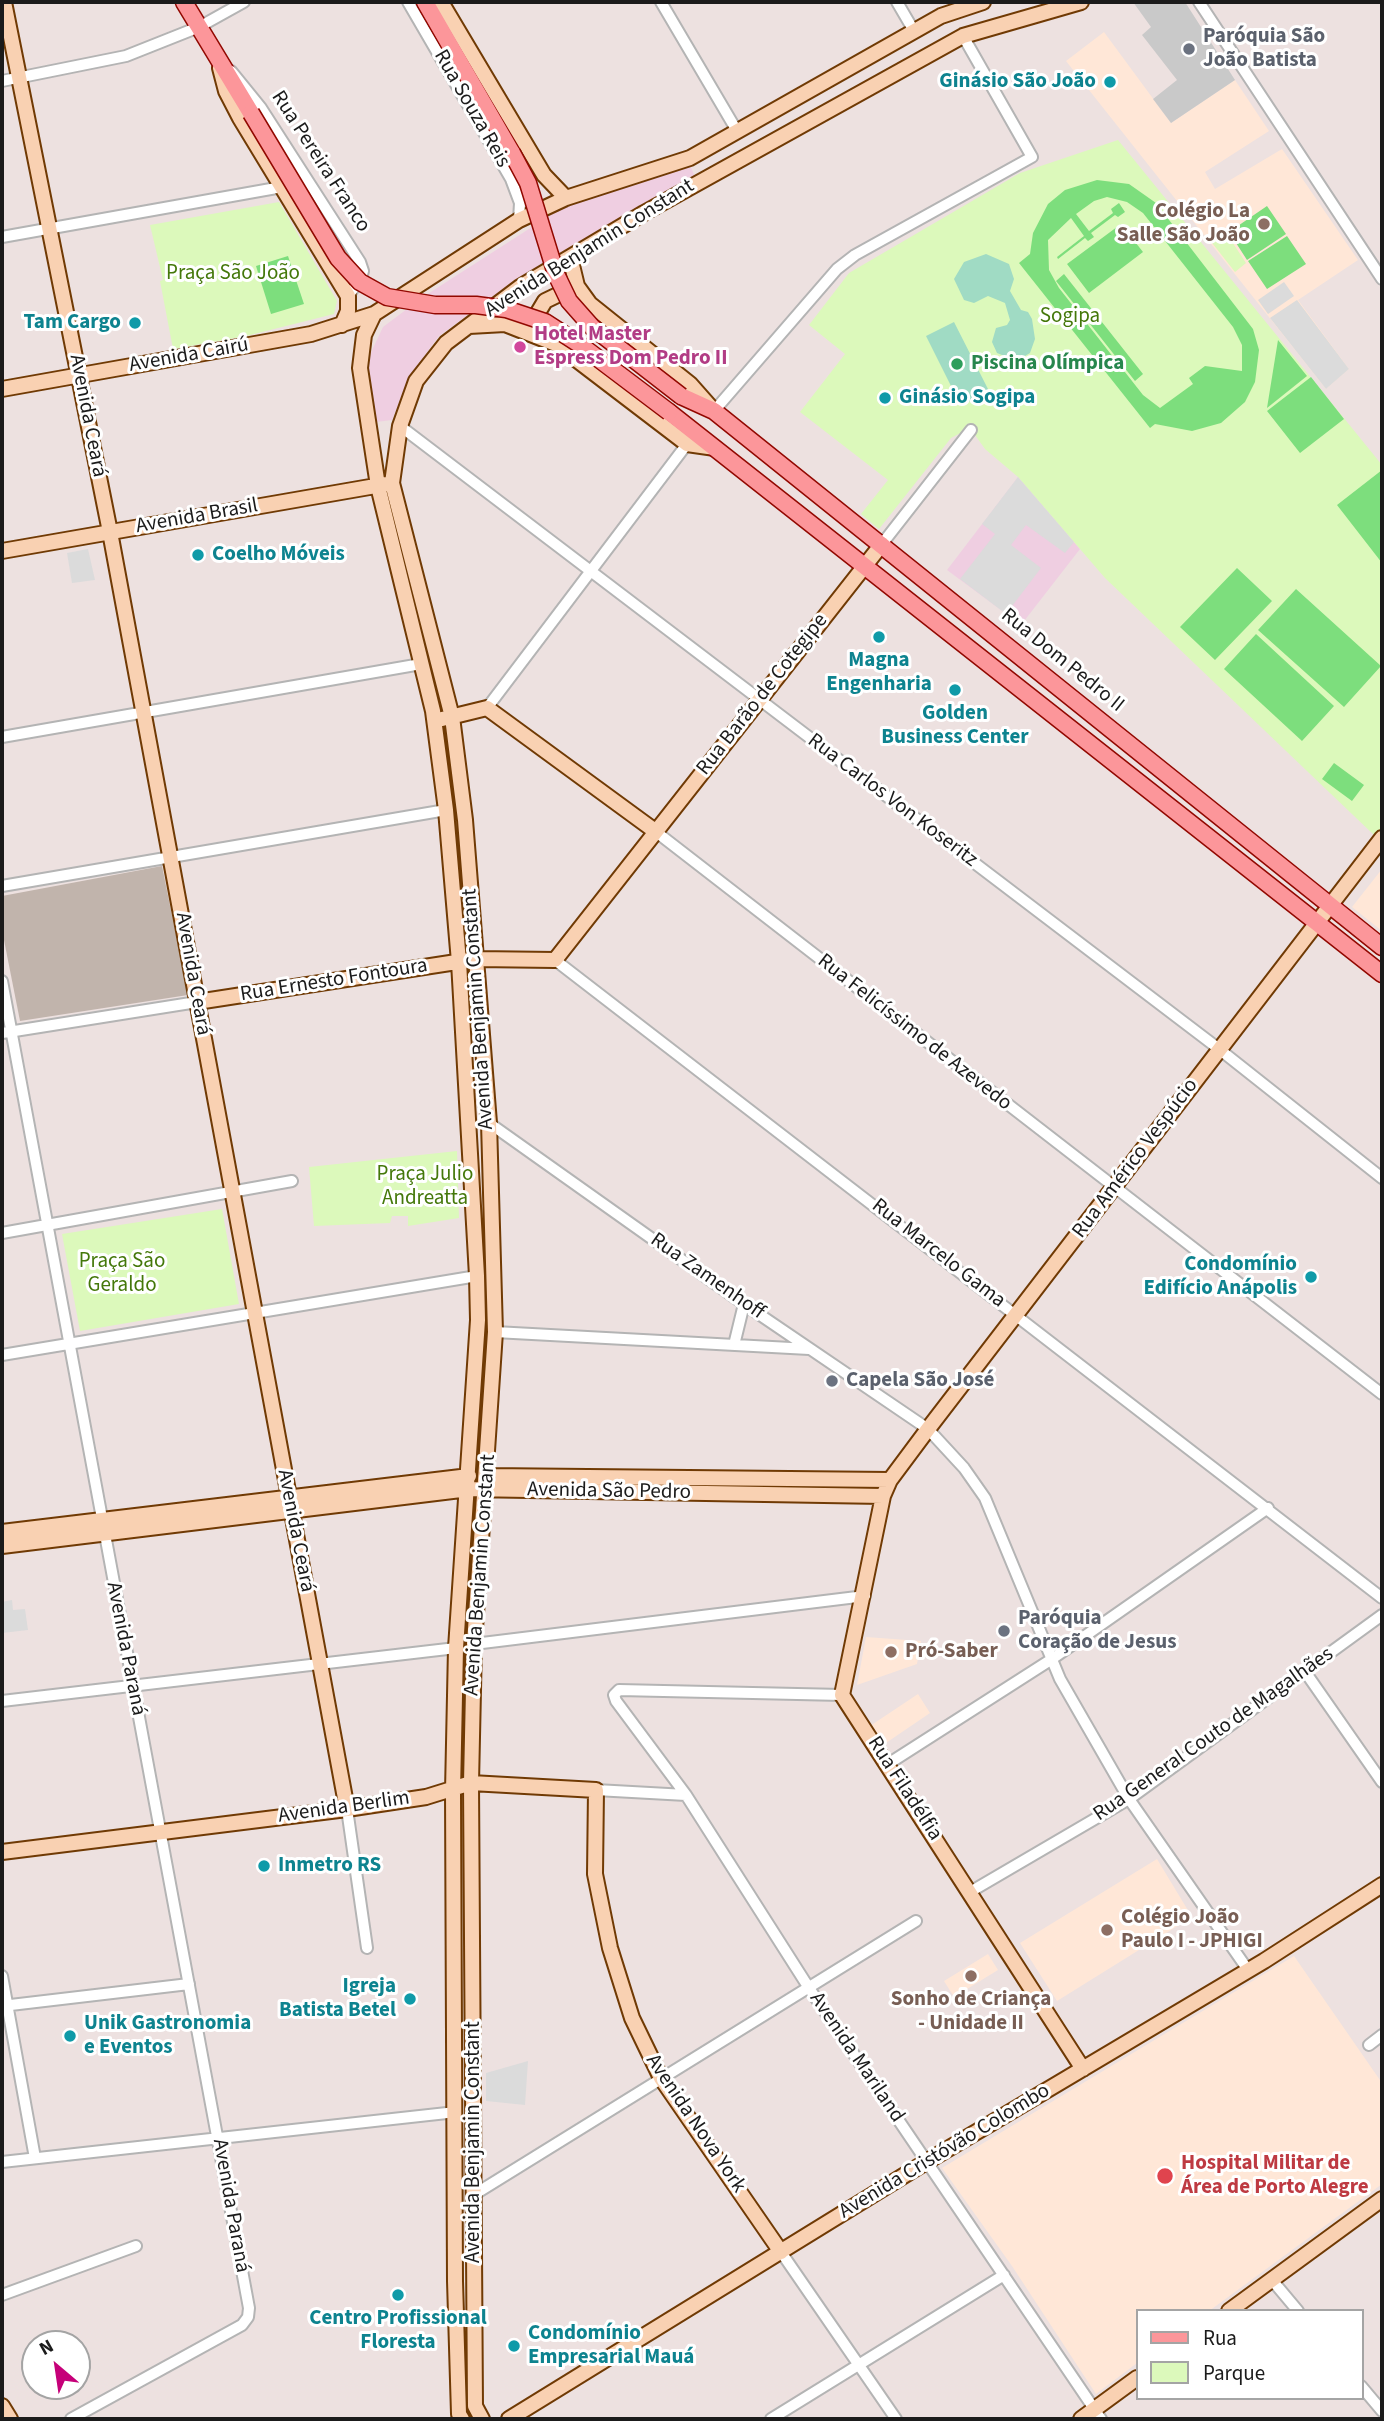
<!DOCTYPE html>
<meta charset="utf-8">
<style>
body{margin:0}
#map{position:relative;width:1384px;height:2421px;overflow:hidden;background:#ede1e0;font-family:"Source Sans 3",sans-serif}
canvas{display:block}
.frame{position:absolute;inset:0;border:4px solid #1b1b1b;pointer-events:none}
.legend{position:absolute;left:1136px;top:2309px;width:228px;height:91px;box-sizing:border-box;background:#fff;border:2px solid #a4a4a4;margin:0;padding:9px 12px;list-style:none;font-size:21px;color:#1b1b1b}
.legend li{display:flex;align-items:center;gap:14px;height:35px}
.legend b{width:35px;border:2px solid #a4a4a4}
.north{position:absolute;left:21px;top:2330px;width:70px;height:70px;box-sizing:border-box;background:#fff;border:2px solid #a4a4a4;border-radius:50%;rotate:331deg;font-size:19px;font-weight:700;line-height:28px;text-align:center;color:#1b1b1b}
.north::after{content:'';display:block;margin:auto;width:24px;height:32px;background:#c60079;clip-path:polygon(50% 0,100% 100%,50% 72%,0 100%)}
</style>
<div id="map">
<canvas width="1384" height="2421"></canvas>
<div class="frame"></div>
<ul class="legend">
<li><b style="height:9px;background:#fc969a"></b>Rua</li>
<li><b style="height:19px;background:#dcf9bb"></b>Parque</li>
</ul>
<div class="north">N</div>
</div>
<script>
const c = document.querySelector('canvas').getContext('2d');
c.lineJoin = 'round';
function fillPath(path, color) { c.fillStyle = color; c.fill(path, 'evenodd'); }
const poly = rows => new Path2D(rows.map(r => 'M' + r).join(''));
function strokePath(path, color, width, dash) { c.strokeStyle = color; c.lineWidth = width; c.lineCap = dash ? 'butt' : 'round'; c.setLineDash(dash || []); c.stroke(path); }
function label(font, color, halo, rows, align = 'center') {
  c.font = font + ' "Source Sans 3",sans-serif'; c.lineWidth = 6; c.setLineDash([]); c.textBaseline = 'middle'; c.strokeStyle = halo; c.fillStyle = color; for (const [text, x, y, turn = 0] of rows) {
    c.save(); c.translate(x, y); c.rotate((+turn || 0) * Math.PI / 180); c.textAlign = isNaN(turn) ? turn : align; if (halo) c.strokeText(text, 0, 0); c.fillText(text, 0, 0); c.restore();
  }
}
fillPath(poly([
 [690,165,695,177,509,285,439,336,410,375,392,420,376,422,367,361,383,327,423,297,560,209],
 [1018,477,1080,549,1021,625,947,570]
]), '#efcee1');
fillPath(poly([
 [1104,32,1171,123,1235,80,1269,131,1205,172,1215,189,1282,149,1358,260,1298,300,1349,369,1326,389,1066,61],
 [1382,869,1382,931,1352,907],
 [866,1637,921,1641,917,1664,857,1685],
 [918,1694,930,1713,883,1745,870,1726],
 [1157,1859,1192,1917,1057,2001,1020,1943],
 [988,1954,998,1970,954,1997,944,1981],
 [1294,1956,1382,2083,1382,2184,1209,2311,1137,2311,1137,2363,1096,2394,1012,2266,942,2168]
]), '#ffe7d7');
fillPath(poly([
 [1133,2,1185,2,1235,80,1171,123,1153,99,1177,80,1142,35,1151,27]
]), '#c9c9c9');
fillPath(poly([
 [162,866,188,995,20,1021,2,930,2,896]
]), '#c1b4ac');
fillPath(poly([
 [1118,140,1382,465,1382,827,1375,836,1105,578,1018,477,985,449,970,428,951,438,879,529,861,514,888,480,800,412,845,354,809,325,849,273,1020,173],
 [279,202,337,301,334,314,246,336,173,349,160,281,163,280,150,225],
 [1223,228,1246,263,1235,272,1209,239],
 [457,1151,459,1218,408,1226,408,1216,392,1216,390,1223,314,1226,309,1167],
 [222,1209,239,1304,80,1331,62,1234]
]), '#dcf9bb');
fillPath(poly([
 [1097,180,1129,184,1156,203,1253,329,1259,350,1255,382,1245,402,1221,423,1192,431,1155,424,1150,428,1019,263,1030,254,1033,233,1048,204,1065,190],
 [1107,197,1127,202,1143,213,1233,327,1242,345,1242,371,1205,366,1189,378,1193,384,1160,408,1143,395,1059,288,1049,270,1048,240,1071,218,1084,236,1057,257,1058,259,1085,238,1088,241,1094,237,1091,233,1115,215,1118,217,1125,212,1119,203,1111,209,1113,213,1089,231,1076,214,1094,201],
 [1267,206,1286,234,1247,260,1229,232],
 [1121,224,1143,252,1089,293,1067,264],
 [1287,236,1306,264,1267,289,1248,261],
 [288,256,304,304,271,314,256,266],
 [1064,274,1143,374,1135,381,1056,281],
 [1278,340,1307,376,1267,408],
 [1311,377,1344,419,1300,453,1267,411],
 [1382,470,1382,563,1337,505],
 [1237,568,1272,601,1215,660,1180,627],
 [1296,589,1381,666,1344,707,1258,630],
 [1256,634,1334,706,1302,741,1224,669],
 [1334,763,1364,785,1352,801,1322,779]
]), '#7dde7d');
fillPath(poly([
 [1284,282,1294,296,1268,314,1258,300],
 [1297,300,1349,369,1326,389,1270,318],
 [1018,477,1074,542,1065,553,1026,525,1011,545,1041,568,1006,614,960,579,995,534,982,524],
 [88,549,95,580,72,583,67,553],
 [12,1600,13,1610,25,1609,28,1630,2,1633,2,1602],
 [528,2061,525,2105,486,2101,486,2073]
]), '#dbdbdb');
fillPath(poly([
 [986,254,1009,264,1014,279,1010,291,1021,310,1028,312,1032,319,1035,339,1030,353,1020,359,1012,359,997,353,992,342,996,328,1007,325,1010,320,1005,303,988,296,974,303,964,300,954,279,964,262],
 [954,322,989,391,961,406,926,336]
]), '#a0dbc4');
const street = poly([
 [408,2,511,179,520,203,519,220],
 [661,2,737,131],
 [897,2,914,31],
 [1199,2,1382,279],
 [231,71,261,108,360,262,363,271,361,278,348,296],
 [2,81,126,56,199,27,244,2],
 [2,237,282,187],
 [714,411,837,269,855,255,1032,157,963,36],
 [400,426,1219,1049,1382,1178],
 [882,544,971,430],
 [487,708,687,444],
 [2,737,421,664],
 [655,831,1382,1394],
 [2,886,446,810],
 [555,960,1382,1598],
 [2,981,249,2308,248,2317,242,2325,71,2419],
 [2,1033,197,1002],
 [489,1123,744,1304,928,1429,964,1468,985,1498,1060,1679,1129,1799,1248,1970],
 [2,1233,292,1181],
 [495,1332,809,1349],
 [734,1345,744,1304],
 [2,1355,477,1276],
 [474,1644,865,1596],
 [1306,1673,1382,1782],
 [842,1695,619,1690,614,1695,616,1701,686,1795,809,1988,1101,2419],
 [2,1701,456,1648],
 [888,1764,1052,1659,1268,1508],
 [596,1790,686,1795],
 [347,1809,367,1948],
 [970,1892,1129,1799,1382,1615],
 [2,1976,35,2158],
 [2,2006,189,1984],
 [1369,2045,1382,2035],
 [2,2162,456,2112],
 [475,2194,916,1921],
 [781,2252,896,2419],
 [1272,2280,1298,2311],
 [2,2295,136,2246],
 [1361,2386,1382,2411],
 [771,2419,1004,2275]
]);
const secondary = poly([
 [4,2,110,532,347,1809],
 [441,2,544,175,566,198],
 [220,68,226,91,240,118,348,296,348,311,342,325],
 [570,257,577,286,590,304,690,384,713,410],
 [374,314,364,335,360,368,378,486,433,711,446,810,459,962,477,1276,478,1320,456,1648,453,1791,455,2281,459,2414,462,2419],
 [469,326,505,324,556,344,687,444,715,448],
 [530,326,545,301,572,288],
 [2,389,311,334,374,314,519,220,566,198,690,158,941,16,983,2],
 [2,551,387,484],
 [442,719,487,708,655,831],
 [197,1002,476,959,555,960,882,544],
 [487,1476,890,1480],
 [2,1532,469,1476],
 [2,1546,469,1489,883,1496],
 [2,1852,347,1809,426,1797,471,1783,596,1790,595,1874,610,1948,632,2018,661,2078,781,2252],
 [1083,2069,842,1695,883,1496,890,1480,928,1429,1382,838],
 [1229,2311,1382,2199],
 [2,2406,10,2419],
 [482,2419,475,2406,471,1783,474,1644,495,1332,489,1123,465,820,452,717,392,483,400,426,416,381,446,343,520,287,644,213,963,36,1081,2],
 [509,2419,926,2162,1264,1961,1382,1885],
 [1081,2419,1137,2378]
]);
const primary = poly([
 [184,2,251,113],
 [425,2,512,153],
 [681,396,714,411,1382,947],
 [669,412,1382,974]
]);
strokePath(street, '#b4b4b4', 14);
strokePath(secondary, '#703a04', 18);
strokePath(primary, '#920800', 19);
strokePath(street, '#fff', 10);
strokePath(secondary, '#f9d1b2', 14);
strokePath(primary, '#fc969a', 16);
const primaryBridge = poly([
 [251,113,338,258,360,282,387,297,435,305,476,305,506,309,545,322,579,344,669,412],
 [512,153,528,183,556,274,569,301,592,327,681,396]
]);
strokePath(primaryBridge, '#920800', 19, []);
strokePath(primaryBridge, '#fc969a', 16);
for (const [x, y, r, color] of [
 [1189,49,7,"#6b7280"],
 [1110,82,7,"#0f9aa8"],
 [1264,224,7,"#8d6e63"],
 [135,323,7,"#0f9aa8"],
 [520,347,7,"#d1479c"],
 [957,364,7,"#2e9e5b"],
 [885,398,7,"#0f9aa8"],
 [198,555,7,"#0f9aa8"],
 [879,637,7,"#0f9aa8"],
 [955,690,7,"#0f9aa8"],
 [1311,1277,7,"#0f9aa8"],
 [832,1381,7,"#6b7280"],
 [1004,1631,7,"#6b7280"],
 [891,1652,7,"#8d6e63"],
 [264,1866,7,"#0f9aa8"],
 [1107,1930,7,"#8d6e63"],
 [971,1976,7,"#8d6e63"],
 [410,1999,7,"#0f9aa8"],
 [70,2036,7,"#0f9aa8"],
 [1165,2176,9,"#e0444e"],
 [398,2295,7,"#0f9aa8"],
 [514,2346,7,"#0f9aa8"]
]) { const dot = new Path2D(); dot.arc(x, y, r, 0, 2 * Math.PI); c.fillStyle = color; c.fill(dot); strokePath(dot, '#fff', 2.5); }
label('bold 21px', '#5b616d', '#fff', [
 ["Paróquia São",1203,37],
 ["João Batista",1203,61],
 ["Capela São José",846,1381],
 ["Paróquia",1018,1619],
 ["Coração de Jesus",1018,1643]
], 'left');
label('bold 21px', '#0d838f', '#fff', [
 ["Ginásio São João",1096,82,"right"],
 ["Tam Cargo",121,323,"right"],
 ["Ginásio Sogipa",899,398],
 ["Coelho Móveis",212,555],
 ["Magna",879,661,"center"],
 ["Engenharia",879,685,"center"],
 ["Golden",955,714,"center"],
 ["Business Center",955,738,"center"],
 ["Condomínio",1297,1265,"right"],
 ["Edifício Anápolis",1297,1289,"right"],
 ["Inmetro RS",278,1866],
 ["Igreja",396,1987,"right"],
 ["Batista Betel",396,2011,"right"],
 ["Unik Gastronomia",84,2024],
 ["e Eventos",84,2048],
 ["Centro Profissional",398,2319,"center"],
 ["Floresta",398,2343,"center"],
 ["Condomínio",528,2334],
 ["Empresarial Mauá",528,2358]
], 'left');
label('21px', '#1b1b1b', '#fff', [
 ["Rua Souza Reis",471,109,60],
 ["Rua Pereira Franco",320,162,57],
 ["Avenida Benjamin Constant",590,249,-32],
 ["Avenida Cairú",189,356,-10],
 ["Avenida Ceará",87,416,79],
 ["Avenida Brasil",197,517,-10],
 ["Rua Dom Pedro II",1062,661,39],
 ["Rua Barão de Cotegipe",763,695,-52],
 ["Rua Carlos Von Koseritz",892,801,37],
 ["Avenida Ceará",192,974,80],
 ["Rua Ernesto Fontoura",334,981,-9],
 ["Avenida Benjamin Constant",479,1009,-94],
 ["Rua Felicíssimo de Azevedo",914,1033,38],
 ["Rua Américo Vespúcio",1136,1159,-53],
 ["Rua Marcelo Gama",938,1254,38],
 ["Rua Zamenhoff",707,1277,35],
 ["Avenida São Pedro",609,1492,1],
 ["Avenida Ceará",295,1531,79],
 ["Avenida Benjamin Constant",481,1575,-86],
 ["Avenida Paraná",125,1649,79],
 ["Rua General Couto de Magalhães",1214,1735,-35],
 ["Rua Filadélfia",904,1789,57],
 ["Avenida Berlim",344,1808,-8],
 ["Avenida Mariland",856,2058,56],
 ["Avenida Nova York",695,2124,56],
 ["Avenida Benjamin Constant",474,2142,-90],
 ["Avenida Cristóvão Colombo",945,2152,-31],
 ["Avenida Paraná",230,2206,80]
]);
label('bold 21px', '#785e54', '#fff', [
 ["Colégio La",1250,212,"right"],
 ["Salle São João",1250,236,"right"],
 ["Pró-Saber",905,1652],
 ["Colégio João",1121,1918],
 ["Paulo I - JPHIGI",1121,1942],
 ["Sonho de Criança",971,2000,"center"],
 ["- Unidade II",971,2024,"center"]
], 'left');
label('21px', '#44780a', '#fff', [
 ["Praça São João",233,274],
 ["Sogipa",1070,317],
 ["Praça Julio",425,1175],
 ["Andreatta",425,1199],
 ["Praça São",122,1262],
 ["Geraldo",122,1286]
]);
label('bold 21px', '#b23c85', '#fff', [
 ["Hotel Master",534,335],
 ["Espress Dom Pedro II",534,359]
], 'left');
label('bold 21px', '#27864d', '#fff', [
 ["Piscina Olímpica",971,364]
], 'left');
label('bold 21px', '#be3a42', '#fff', [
 ["Hospital Militar de",1181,2164],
 ["Área de Porto Alegre",1181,2188]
], 'left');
</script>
